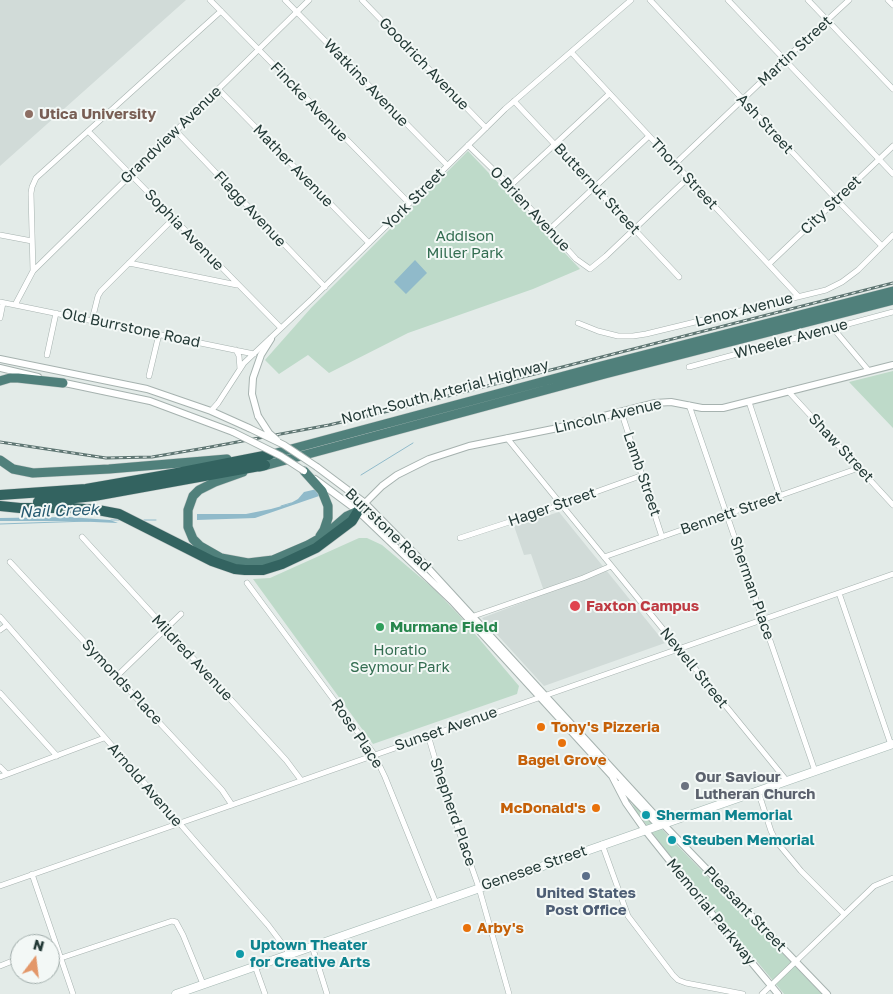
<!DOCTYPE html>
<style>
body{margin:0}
#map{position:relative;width:893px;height:994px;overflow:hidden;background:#e3ebe8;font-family:"Golos Text",sans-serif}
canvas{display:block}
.north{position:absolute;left:10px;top:934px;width:50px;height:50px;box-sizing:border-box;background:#f3f8f6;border:1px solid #a0acaa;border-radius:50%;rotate:15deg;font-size:14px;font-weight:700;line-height:20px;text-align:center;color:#243a37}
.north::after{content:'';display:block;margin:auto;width:18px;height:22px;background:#e39769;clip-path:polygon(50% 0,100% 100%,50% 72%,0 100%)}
</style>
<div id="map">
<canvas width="893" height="994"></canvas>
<div class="north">N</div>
</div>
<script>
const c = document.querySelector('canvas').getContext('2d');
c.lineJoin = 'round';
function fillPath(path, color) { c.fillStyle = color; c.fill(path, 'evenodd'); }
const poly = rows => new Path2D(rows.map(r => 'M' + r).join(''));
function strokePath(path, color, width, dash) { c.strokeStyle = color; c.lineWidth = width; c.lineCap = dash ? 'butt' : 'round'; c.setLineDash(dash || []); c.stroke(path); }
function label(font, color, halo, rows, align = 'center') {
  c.font = font + ' "Golos Text",sans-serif'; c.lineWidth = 4; c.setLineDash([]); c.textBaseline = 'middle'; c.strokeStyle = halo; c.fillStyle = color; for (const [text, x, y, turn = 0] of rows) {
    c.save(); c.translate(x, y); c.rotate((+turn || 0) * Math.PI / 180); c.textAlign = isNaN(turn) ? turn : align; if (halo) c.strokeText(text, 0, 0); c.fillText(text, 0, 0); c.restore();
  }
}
fillPath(poly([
 [0,0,186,0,0,166],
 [559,512,665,643,544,686,482,618,545,594,531,554,524,555,514,526]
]), '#d1dbd8');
fillPath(poly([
 [468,151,580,269,533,289,408,333,329,373,308,355,279,374,265,360,311,308],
 [893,371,893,428,849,382],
 [359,538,367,538,382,545,433,588,459,615,519,686,517,694,373,744,253,579,270,578],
 [627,791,673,841,822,994,784,994,681,870,635,810]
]), '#bedac9');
fillPath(poly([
 [415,260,427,273,406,294,394,282],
 [317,489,322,495,255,518,197,520,197,514,246,514,271,509,289,504,298,499,304,492],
 [69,517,110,520,118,523,70,521,0,521,0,518]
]), '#90baca');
strokePath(poly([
 [361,475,413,443],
 [281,506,291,503],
 [111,520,119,520],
 [144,520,156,520],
 [0,524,89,521]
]), '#90baca', 1);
const minor = poly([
 [210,0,409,203],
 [285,0,447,165],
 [362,0,486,128],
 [650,0,836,199,882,246],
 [728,0,893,174],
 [808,0,893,89],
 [888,0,893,5],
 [571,52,798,296],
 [218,89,369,243],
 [514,101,679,277],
 [88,131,281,328],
 [176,131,325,287],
 [468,145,510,186,576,259,590,269,606,256,688,178],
 [675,164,784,60,849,0],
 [510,186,609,94],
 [550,229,649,136],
 [0,235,32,241],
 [129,263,237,285],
 [769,264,893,146],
 [33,271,309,0],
 [0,302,254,354],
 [15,305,33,271,31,193,32,187,36,178,221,11],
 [0,318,3,303],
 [92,320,98,296,101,291,173,219],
 [578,323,598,331,618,336,633,336,646,334,826,290,842,282,858,270,893,235],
 [832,327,869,371],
 [236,350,239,356,240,369],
 [47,355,56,313],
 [689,367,893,312],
 [149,376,159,334],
 [788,391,893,505],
 [749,402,780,496],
 [689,405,815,771],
 [211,411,218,403,244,363,312,299,505,109,631,0],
 [621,411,662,537],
 [507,438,787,781],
 [82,537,286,760,301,780],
 [460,538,543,511,643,475],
 [604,557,859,468],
 [10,562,222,790,232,805],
 [247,583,374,754,385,777,436,903],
 [839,593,891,745],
 [0,617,268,925,290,954],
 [471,617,583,578,611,566],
 [0,630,7,625],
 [117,676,181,614],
 [0,693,57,756],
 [428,735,442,783,479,888,509,994],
 [0,767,7,774],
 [0,777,104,738],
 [758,791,771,831,776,841,801,871,844,914],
 [602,844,628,916,673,975,678,980,686,983,743,994],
 [32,874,73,994],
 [0,886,893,574],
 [312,946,327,994],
 [61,958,172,921,176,922,183,935,203,984],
 [0,966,20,958],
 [255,966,265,994],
 [762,994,874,886,893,878]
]);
const tertiary = poly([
 [0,359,147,389,211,411,249,428],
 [0,368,38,377],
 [60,382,150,401,233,432],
 [258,416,252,394,253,378,261,355,271,339],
 [317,467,365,503,417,556,663,824,827,994],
 [315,479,358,511,452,601,612,776,626,803,645,830,737,945,778,994],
 [363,505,382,486,397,475,429,459,469,446,553,429,655,403,671,402,702,408,723,408,893,365],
 [619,784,658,825]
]);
const secondary = poly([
 [176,994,893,744]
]);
const trunk = poly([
 [0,381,10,378,18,378,63,383],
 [269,455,601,366,893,291],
 [0,460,13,469,33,473,109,469,227,459],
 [260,467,605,374,893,300],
 [304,471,322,491,328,506,328,518,324,530,320,536],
 [243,472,215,482,199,490,193,496,188,510,188,527,193,539,200,546,221,558,248,563,273,560,308,545,324,536,347,516,358,511]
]);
const motorway = poly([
 [0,495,86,489,172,474,269,455],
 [38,502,94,496,265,465],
 [0,506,20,508,72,508,98,510,119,514,212,561,235,569,245,570,263,570,282,564,316,548,352,521,358,511]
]);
strokePath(minor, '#a6b2af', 6);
strokePath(tertiary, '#a6b2af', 8);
strokePath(secondary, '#a2b6b1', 9);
strokePath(trunk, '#c2c8c7', 10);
strokePath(motorway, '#c2c8c7', 11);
strokePath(minor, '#fff', 5);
strokePath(tertiary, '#fff', 6);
strokePath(secondary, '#fff', 8);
strokePath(trunk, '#50807b', 9);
strokePath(motorway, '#336360', 10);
const rail = poly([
 [0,442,106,458,152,457,205,448,329,425,393,410,893,283]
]);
strokePath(rail, '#5f7673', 3);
strokePath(rail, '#f3f8f6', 1, [4]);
const tertiaryBridge = poly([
 [258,416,269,433,277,440],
 [249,428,284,445,317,467],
 [233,432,281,456,304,471]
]);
strokePath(tertiaryBridge, '#a6b2af', 8, []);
strokePath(tertiaryBridge, '#fff', 6);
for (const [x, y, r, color] of [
 [29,114,5,"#8d6e63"],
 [575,606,6,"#e0444e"],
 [380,627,5,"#2e9e5b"],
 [541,727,5,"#e8710a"],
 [562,743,5,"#e8710a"],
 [685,786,5,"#6b7280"],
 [596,808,5,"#e8710a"],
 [646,815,5,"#0f9aa8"],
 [672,840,5,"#0f9aa8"],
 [586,876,5,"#5c6f8a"],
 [467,928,5,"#e8710a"],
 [240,954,5,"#0f9aa8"]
]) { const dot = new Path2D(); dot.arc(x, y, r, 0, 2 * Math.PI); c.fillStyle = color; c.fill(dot); strokePath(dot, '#f3f8f6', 2); }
label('15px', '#243a37', '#f3f8f6', [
 ["Martin Street",795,51,-43],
 ["Goodrich Avenue",424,64,46],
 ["Watkins Avenue",366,83,46],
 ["Fincke Avenue",309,102,46],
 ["Ash Street",765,124,47],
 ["Grandview Avenue",171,135,-44],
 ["Mather Avenue",293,166,46],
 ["Thorn Street",684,174,47],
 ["Butternut Street",597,189,47],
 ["York Street",414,199,-45],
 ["City Street",831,205,-44],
 ["Flagg Avenue",250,209,47],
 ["O Brien Avenue",530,209,47],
 ["Sophia Avenue",184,230,46],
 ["Lenox Avenue",744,310,-14],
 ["Old Burrstone Road",131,328,12],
 ["Wheeler Avenue",791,339,-15],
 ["North-South Arterial Highway",445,392,-15],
 ["Lincoln Avenue",608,416,-13],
 ["Shaw Street",841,448,47],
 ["Lamb Street",642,474,71],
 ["Hager Street",552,507,-19],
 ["Bennett Street",731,513,-19],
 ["Burrstone Road",388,530,44],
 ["Sherman Place",752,588,71],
 ["Mildred Avenue",192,658,47],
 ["Newell Street",694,668,51],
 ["Symonds Place",122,682,47],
 ["Sunset Avenue",446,729,-19],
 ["Rose Place",357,734,56],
 ["Arnold Avenue",145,785,49],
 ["Shepherd Place",453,812,71],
 ["Genesee Street",534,868,-19],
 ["Pleasant Street",745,909,46],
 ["Memorial Parkway",711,912,51]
]);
label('bold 15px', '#785e54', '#f3f8f6', [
 ["Utica University",39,114]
], 'left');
label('15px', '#336d51', '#f3f8f6', [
 ["Addison",465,236],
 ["Miller Park",465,253],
 ["Horatio",400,650],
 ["Seymour Park",400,667]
]);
label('bold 15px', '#be3a42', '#f3f8f6', [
 ["Faxton Campus",586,606]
], 'left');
label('bold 15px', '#27864d', '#f3f8f6', [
 ["Murmane Field",390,627]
], 'left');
label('bold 15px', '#c56008', '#f3f8f6', [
 ["Tony's Pizzeria",551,727],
 ["Bagel Grove",562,760,"center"],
 ["McDonald's",586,808,"right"],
 ["Arby's",477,928]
], 'left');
label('bold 15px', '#5b616d', '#f3f8f6', [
 ["Our Saviour",695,777],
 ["Lutheran Church",695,794]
], 'left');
label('bold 15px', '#0d838f', '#f3f8f6', [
 ["Sherman Memorial",656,815],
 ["Steuben Memorial",682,840],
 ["Uptown Theater",250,945],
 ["for Creative Arts",250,962]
], 'left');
label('bold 15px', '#4e5e75', '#f3f8f6', [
 ["United States",586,893],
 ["Post Office",586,910]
]);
label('italic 16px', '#255970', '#f3f8f6', [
 ["Nail Creek",59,511,-2]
]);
</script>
